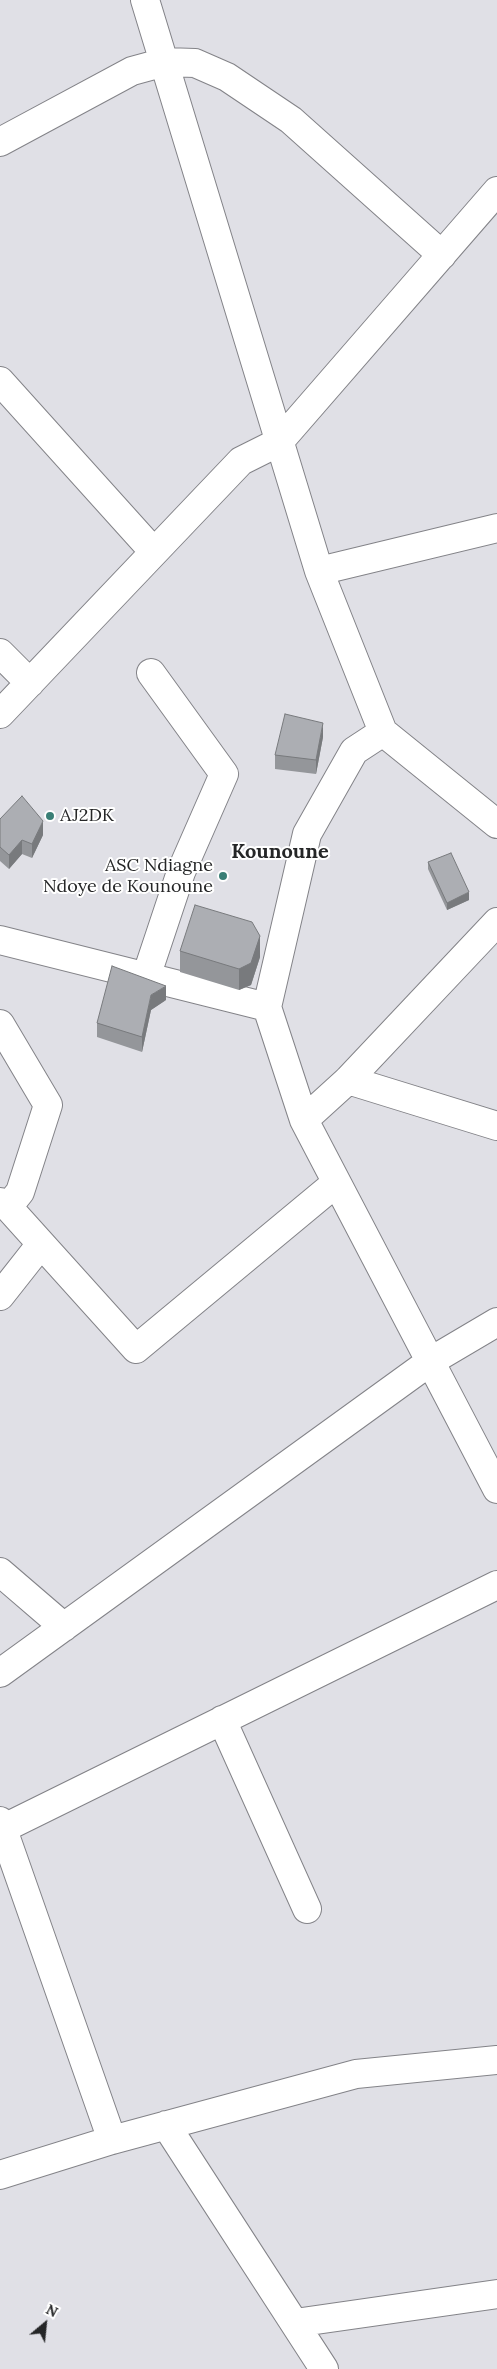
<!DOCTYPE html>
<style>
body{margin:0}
#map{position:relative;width:497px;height:2369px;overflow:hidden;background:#e0e0e6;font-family:Lora,serif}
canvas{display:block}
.north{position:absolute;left:20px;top:2299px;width:50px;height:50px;-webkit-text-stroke:4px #fff;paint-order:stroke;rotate:28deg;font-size:14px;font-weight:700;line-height:20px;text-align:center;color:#252627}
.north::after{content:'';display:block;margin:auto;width:18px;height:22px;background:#252627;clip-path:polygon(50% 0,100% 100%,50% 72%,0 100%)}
</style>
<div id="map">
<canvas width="497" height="2369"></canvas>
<div class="north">N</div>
</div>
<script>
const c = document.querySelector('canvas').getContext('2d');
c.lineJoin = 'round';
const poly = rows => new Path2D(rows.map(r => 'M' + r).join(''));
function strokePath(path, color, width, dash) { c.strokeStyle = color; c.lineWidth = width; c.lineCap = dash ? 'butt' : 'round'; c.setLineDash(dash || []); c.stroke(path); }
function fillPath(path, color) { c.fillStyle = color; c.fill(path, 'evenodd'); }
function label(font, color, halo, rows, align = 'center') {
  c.font = font + ' Lora,serif'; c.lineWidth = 4; c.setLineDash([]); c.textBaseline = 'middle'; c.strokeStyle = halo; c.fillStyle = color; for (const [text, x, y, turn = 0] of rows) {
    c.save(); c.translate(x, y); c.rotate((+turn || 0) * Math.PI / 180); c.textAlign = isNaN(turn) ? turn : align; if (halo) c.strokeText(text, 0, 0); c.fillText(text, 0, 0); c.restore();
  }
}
const minor = poly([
 [145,0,319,571,383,732,497,824],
 [0,142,132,71,165,62,195,63,227,77,291,120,442,255],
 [0,381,154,552],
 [319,571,497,528],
 [0,653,30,683],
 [0,714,241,461,279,442,497,191],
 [383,732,354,751,307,834,267,1007,304,1120,497,1489],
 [0,940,267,1007],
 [146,977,181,872,224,774,151,673],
 [0,1024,48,1105,20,1192,8,1207],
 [348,1080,497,1126],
 [304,1120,348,1080,497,922],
 [0,1202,8,1207,136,1349,336,1183],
 [0,1296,41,1244],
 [0,1572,64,1627],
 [0,1673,431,1361,497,1322],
 [222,1720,307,1909],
 [0,1821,112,2140],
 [0,1830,497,1585],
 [166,2125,324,2369],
 [0,2175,112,2140,356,2074,497,2060],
 [295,2323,497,2294]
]);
strokePath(minor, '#838388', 30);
strokePath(minor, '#fff', 28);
fillPath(poly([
 [323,737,316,774,275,769,275,755],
 [0,819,43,835,32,858,22,854,9,869,0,861],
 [428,862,469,900,447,910,428,869],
 [180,951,260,957,251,985,239,990,180,972],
 [166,1000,151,1010,142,1052,97,1037,97,1023]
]), '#94969a');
fillPath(poly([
 [323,723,323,737,316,774,316,760],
 [43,821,43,835,32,858,32,844],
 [22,840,22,854,9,869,9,855],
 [469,892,469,900,447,910,447,903],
 [260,936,260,957,251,985,239,990,239,969],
 [166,986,166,1000,151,1010,142,1052,142,1037,151,995]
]), '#787a7d');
const building = poly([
 [285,714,323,723,316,760,275,755,285,714],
 [22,796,43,821,32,844,22,840,9,855,0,847,0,819,22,796],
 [451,853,469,892,447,903,428,862,451,853],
 [195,905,252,922,260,936,251,963,239,969,180,951,195,905],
 [112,966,166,986,151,995,142,1037,97,1023,112,966]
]);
fillPath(building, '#acaeb3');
strokePath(building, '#787a7d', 1);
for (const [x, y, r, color] of [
 [50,816,5,"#3a7f76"],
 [223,876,5,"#3a7f76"]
]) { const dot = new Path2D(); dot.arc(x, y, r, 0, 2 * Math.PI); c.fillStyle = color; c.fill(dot); strokePath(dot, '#fff', 2); }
label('18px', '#252627', '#fff', [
 ["AJ2DK",60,816],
 ["ASC Ndiagne",213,866,"right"],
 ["Ndoye de Kounoune",213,887,"right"]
], 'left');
label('bold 20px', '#252627', '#fff', [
 ["Kounoune",280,852]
]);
</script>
